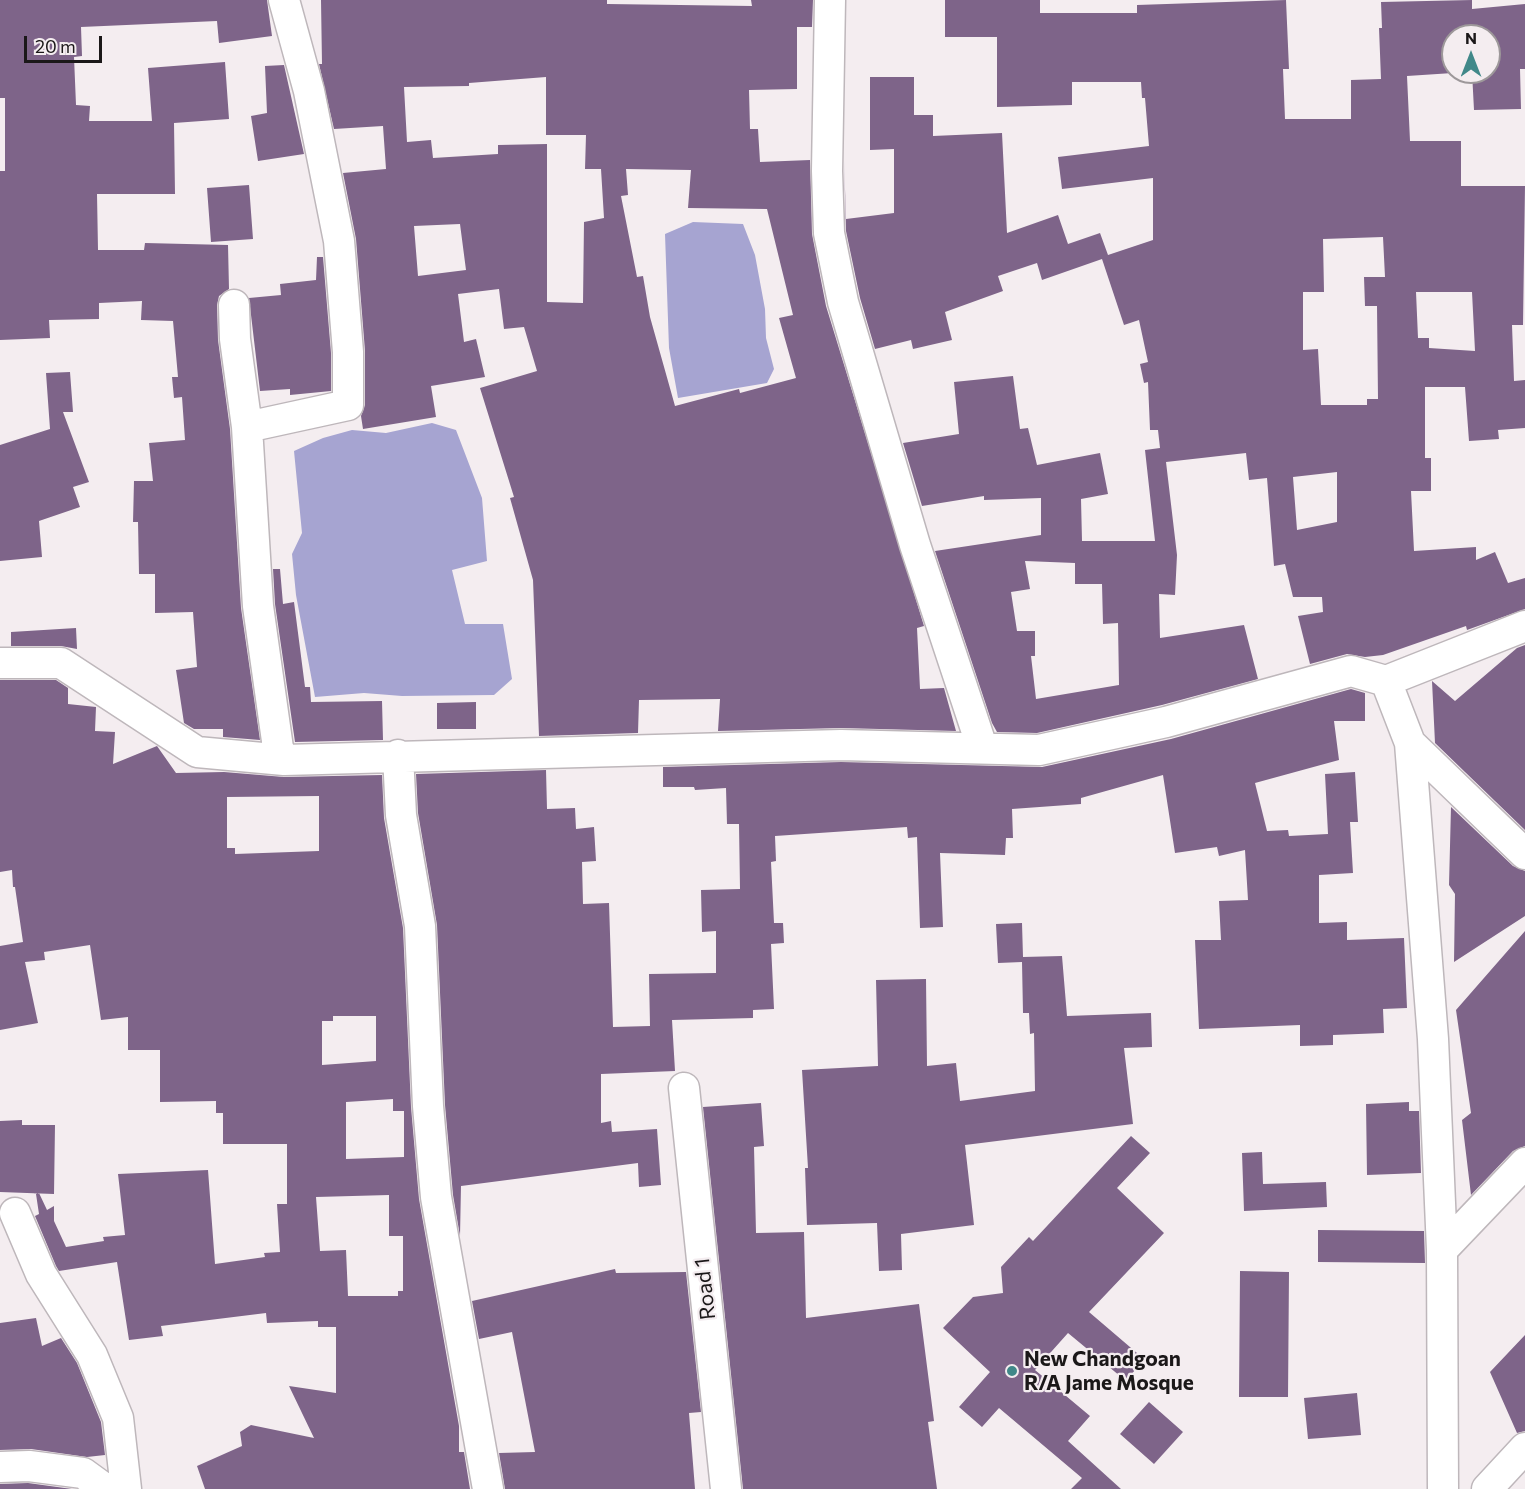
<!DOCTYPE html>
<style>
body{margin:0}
#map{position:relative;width:1525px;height:1489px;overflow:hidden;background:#f4edf0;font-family:Commissioner,sans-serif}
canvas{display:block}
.north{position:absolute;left:1441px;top:24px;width:60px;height:60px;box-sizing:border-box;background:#f4edf0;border:2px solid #9d989a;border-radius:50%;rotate:0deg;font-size:16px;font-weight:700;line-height:24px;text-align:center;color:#1b1819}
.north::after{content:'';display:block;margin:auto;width:21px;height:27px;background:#408889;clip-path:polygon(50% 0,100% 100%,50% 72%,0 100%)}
.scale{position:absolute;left:24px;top:36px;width:78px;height:27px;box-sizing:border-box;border:3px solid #1b1819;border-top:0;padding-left:8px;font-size:18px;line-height:21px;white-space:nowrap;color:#1b1819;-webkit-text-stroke:4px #f4edf0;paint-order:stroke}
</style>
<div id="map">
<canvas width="1525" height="1489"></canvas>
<div class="north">N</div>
<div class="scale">20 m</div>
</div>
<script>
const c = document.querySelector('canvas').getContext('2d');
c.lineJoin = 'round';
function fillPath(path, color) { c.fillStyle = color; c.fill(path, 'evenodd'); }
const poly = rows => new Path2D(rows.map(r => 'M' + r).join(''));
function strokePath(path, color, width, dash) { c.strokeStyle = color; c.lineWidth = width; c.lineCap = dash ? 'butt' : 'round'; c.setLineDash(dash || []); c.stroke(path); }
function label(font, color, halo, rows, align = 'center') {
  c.font = font + ' Commissioner,sans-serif'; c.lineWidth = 4.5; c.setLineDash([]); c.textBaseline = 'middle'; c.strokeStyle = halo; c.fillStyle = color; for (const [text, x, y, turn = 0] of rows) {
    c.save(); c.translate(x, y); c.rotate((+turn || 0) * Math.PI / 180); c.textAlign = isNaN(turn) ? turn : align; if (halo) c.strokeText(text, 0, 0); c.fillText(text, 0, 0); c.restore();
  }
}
fillPath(poly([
 [693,222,743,224,755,255,765,309,766,338,774,369,767,383,678,398,669,348,665,234],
 [432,423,456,430,482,498,487,561,452,570,465,624,503,624,512,679,494,695,402,696,364,693,315,697,296,595,292,554,302,533,294,451,323,438,352,430,386,433]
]), '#a6a4d1');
fillPath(poly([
 [0,0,267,0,272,36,219,43,217,21,81,27,82,56,74,57,76,105,90,106,89,121,152,121,148,68,225,62,229,119,174,123,175,194,97,194,98,250,144,250,145,243,228,245,229,289,219,296,217,305,218,340,230,429,241,608,260,740,223,737,223,729,194,729,184,723,176,670,197,667,193,612,155,613,155,574,139,574,138,522,133,522,134,481,153,481,149,443,185,440,182,397,174,398,172,377,178,377,173,321,141,320,142,301,99,303,99,319,49,320,50,338,0,340,0,171,5,171,5,98,0,98],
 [321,0,607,0,607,4,752,6,751,0,813,0,812,27,797,27,797,89,749,90,750,129,758,129,760,162,810,160,812,234,826,306,924,626,917,628,920,689,944,688,956,731,841,728,718,731,720,699,639,700,638,733,539,736,533,580,510,498,514,497,480,388,537,371,524,327,504,329,499,289,458,294,464,342,476,339,485,377,431,386,436,417,363,429,361,416,365,405,365,351,356,239,343,173,386,169,383,126,334,129,319,64,322,64],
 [546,77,546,135,586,135,585,169,601,169,604,218,584,222,583,303,547,302,547,144,498,145,498,154,433,158,431,140,407,142,404,87,469,86,469,83],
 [626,169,691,170,688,208,767,209,793,315,779,318,796,378,740,393,739,389,675,406,650,317,643,276,637,277,621,196,628,195],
 [460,224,466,270,418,276,414,226],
 [945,0,1040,0,1040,13,1137,13,1137,5,1286,0,1289,69,1283,69,1285,119,1351,119,1351,80,1381,79,1379,28,1382,28,1381,2,1472,0,1472,9,1525,4,1525,69,1520,69,1521,109,1474,110,1472,72,1489,72,1489,36,1453,36,1453,72,1468,72,1407,76,1410,141,1461,141,1461,186,1525,186,1523,325,1512,325,1514,381,1525,380,1525,428,1498,430,1499,439,1469,441,1465,387,1425,387,1425,458,1431,458,1431,491,1411,491,1414,551,1476,547,1476,560,1495,552,1508,583,1525,578,1525,609,1467,630,1466,626,1383,655,1365,657,1347,654,1310,664,1298,616,1323,612,1322,597,1293,597,1285,564,1274,566,1267,478,1249,480,1246,453,1166,462,1177,555,1175,595,1159,594,1160,638,1244,625,1258,679,1162,705,1037,733,997,732,992,723,935,551,1041,535,1041,498,984,500,984,496,922,506,903,443,959,434,954,382,1013,376,1020,429,1028,428,1037,465,1100,453,1108,494,1081,499,1082,541,1155,541,1145,450,1160,448,1158,430,1150,430,1148,382,1144,383,1140,364,1148,362,1139,320,1124,325,1102,259,1042,280,1037,263,998,276,1003,291,945,312,952,340,913,349,911,340,875,349,860,298,846,231,844,160,846,219,894,213,894,149,870,150,870,77,914,77,914,115,933,115,933,136,1002,133,1007,233,1058,215,1068,244,1100,233,1108,255,1153,240,1153,178,1062,189,1058,157,1149,146,1145,98,1142,98,1141,82,1072,82,1072,105,997,107,997,37,945,37],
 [1383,237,1385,277,1364,277,1365,306,1377,306,1378,399,1367,399,1367,405,1321,405,1318,349,1303,350,1303,292,1324,292,1323,239],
 [1416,292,1472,292,1475,351,1429,348,1429,338,1418,338],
 [1337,472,1337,522,1297,530,1293,477],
 [1025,561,1075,563,1075,584,1102,584,1103,624,1118,623,1119,685,1036,699,1031,656,1035,656,1035,631,1017,631,1011,592,1030,589],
 [284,65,304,154,258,161,251,116,267,113,265,66],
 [249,185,253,239,211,242,207,188],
 [317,257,323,257,331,353,331,391,290,395,290,389,260,391,249,298,281,295,280,284,316,280],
 [70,372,73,412,63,412,89,482,73,487,80,507,39,521,42,557,0,561,0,445,50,429,46,373],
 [273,569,280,569,283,604,294,602,305,687,310,687,311,702,382,701,383,740,295,742,275,604],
 [76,628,77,649,61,646,11,646,11,632],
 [1525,645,1525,830,1435,743,1432,681,1455,701,1517,648],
 [0,680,56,680,68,688,68,704,96,707,95,731,115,732,113,764,157,746,176,773,224,772,284,777,382,775,384,818,403,928,411,1107,419,1199,459,1426,459,1452,464,1452,470,1489,205,1489,197,1466,242,1446,240,1432,251,1425,314,1438,289,1386,336,1393,336,1327,318,1327,318,1321,267,1323,266,1313,161,1326,163,1336,129,1340,117,1262,59,1271,56,1266,35,1216,39,1214,36,1194,39,1193,47,1210,54,1206,54,1221,66,1247,104,1241,103,1237,125,1235,118,1174,208,1170,215,1264,265,1257,264,1253,280,1252,277,1204,287,1204,287,1144,223,1144,223,1113,216,1113,216,1101,160,1102,160,1050,128,1050,128,1017,101,1020,90,945,44,952,45,960,25,962,38,1023,0,1030,0,946,23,942,15,887,13,887,12,870,0,872],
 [319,796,319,851,235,854,235,848,227,848,227,797],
 [333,1016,376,1016,376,1061,322,1065,322,1021,333,1021],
 [393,1099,393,1111,404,1111,404,1157,346,1159,346,1102],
 [389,1195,389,1236,403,1236,403,1291,398,1291,398,1296,348,1296,346,1250,320,1251,316,1197],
 [1351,689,1365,693,1365,721,1334,721,1339,760,1255,783,1267,831,1288,830,1289,836,1328,834,1325,774,1355,772,1358,822,1350,822,1353,873,1319,875,1319,923,1347,922,1347,940,1404,938,1407,1008,1383,1009,1384,1033,1333,1035,1333,1045,1300,1046,1300,1025,1199,1029,1195,940,1221,940,1219,901,1248,900,1245,850,1219,856,1217,847,1175,853,1163,775,1081,798,1081,804,1012,809,1013,838,1006,838,1005,855,940,853,943,927,920,928,917,837,908,838,907,827,775,836,776,861,771,862,774,923,783,923,784,943,771,944,774,1009,753,1010,753,1018,672,1020,675,1071,601,1074,601,1123,611,1121,612,1132,657,1129,661,1185,639,1187,638,1163,461,1186,460,1236,453,1195,445,1105,437,925,418,813,416,774,546,770,547,809,575,808,576,829,594,827,596,861,582,862,583,904,609,903,613,1027,650,1026,649,974,716,973,716,931,702,932,701,890,740,889,739,824,727,824,726,788,695,790,694,787,663,787,663,767,841,762,1042,767,1171,739],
 [476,702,476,729,437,729,437,703],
 [1451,807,1513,866,1525,871,1525,916,1454,962,1455,894,1449,885],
 [1022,923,1023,957,1062,956,1067,1016,1151,1013,1152,1047,1124,1048,1133,1124,965,1145,974,1225,901,1234,902,1270,879,1271,877,1223,807,1225,805,1168,808,1168,802,1070,878,1066,876,980,926,979,927,1066,956,1063,960,1101,1035,1091,1034,1033,1030,1034,1029,1013,1023,1013,1022,962,998,963,996,924],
 [1525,931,1525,1146,1513,1151,1471,1195,1462,1120,1471,1113,1456,1010],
 [1409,1102,1409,1111,1419,1111,1421,1173,1367,1175,1366,1104],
 [761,1103,764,1146,754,1147,756,1233,804,1232,806,1318,919,1304,934,1421,928,1422,937,1489,743,1489,703,1107],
 [22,1120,22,1125,55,1125,54,1194,0,1192,0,1121],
 [1131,1136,1150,1153,1117,1188,1164,1233,1089,1312,1144,1359,1126,1381,1068,1333,1035,1370,1090,1416,1068,1441,1121,1489,1071,1489,1082,1478,999,1408,982,1427,959,1407,990,1372,943,1328,973,1297,1003,1293,1001,1267,1029,1237,1033,1241],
 [1262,1152,1263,1184,1326,1182,1327,1207,1244,1211,1242,1153],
 [1318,1230,1424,1231,1425,1263,1318,1262],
 [615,1269,616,1273,686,1272,701,1412,689,1413,695,1489,505,1489,499,1453,535,1452,512,1332,479,1339,472,1301],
 [1240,1271,1289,1272,1288,1397,1239,1397],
 [36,1318,42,1346,61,1338,77,1363,101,1422,105,1455,87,1457,31,1449,0,1450,0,1323],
 [1525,1335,1525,1431,1517,1433,1490,1372],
 [1357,1393,1361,1435,1308,1439,1304,1398],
 [1149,1402,1183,1432,1154,1464,1120,1434],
 [28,1483,72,1489,0,1489,0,1484]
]), '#7e6489');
const minor = poly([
 [830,0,827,171,829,233,843,302,915,545,982,747],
 [234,305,235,339,247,427,258,606,278,748,284,760],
 [247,427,348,405,348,352,339,241,309,91,284,0],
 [0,663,61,663,197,752,284,760,841,745,1039,750,1166,722,1351,671,1386,681,1410,743,1433,1039,1442,1250,1443,1489],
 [1386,681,1525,626],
 [1410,743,1525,854],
 [398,755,401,815,420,926,428,1106,436,1197,488,1489],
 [684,1088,726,1489],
 [15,1213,41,1274,92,1355,118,1418,126,1489],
 [1442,1250,1525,1163],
 [0,1467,29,1466,83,1473,105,1489],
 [1487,1489,1525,1448]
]);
strokePath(minor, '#beb7bb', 33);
strokePath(minor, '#fff', 30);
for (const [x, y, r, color] of [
 [1012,1371,6,"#408889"]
]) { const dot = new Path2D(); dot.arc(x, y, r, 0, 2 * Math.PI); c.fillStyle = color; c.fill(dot); strokePath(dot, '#f4edf0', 2); }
label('21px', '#1b1819', '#f4edf0', [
 ["Road 1",705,1289,-96]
]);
label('bold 21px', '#1b1819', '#f4edf0', [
 ["New Chandgoan",1024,1359],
 ["R/A Jame Mosque",1024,1383]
], 'left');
</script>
